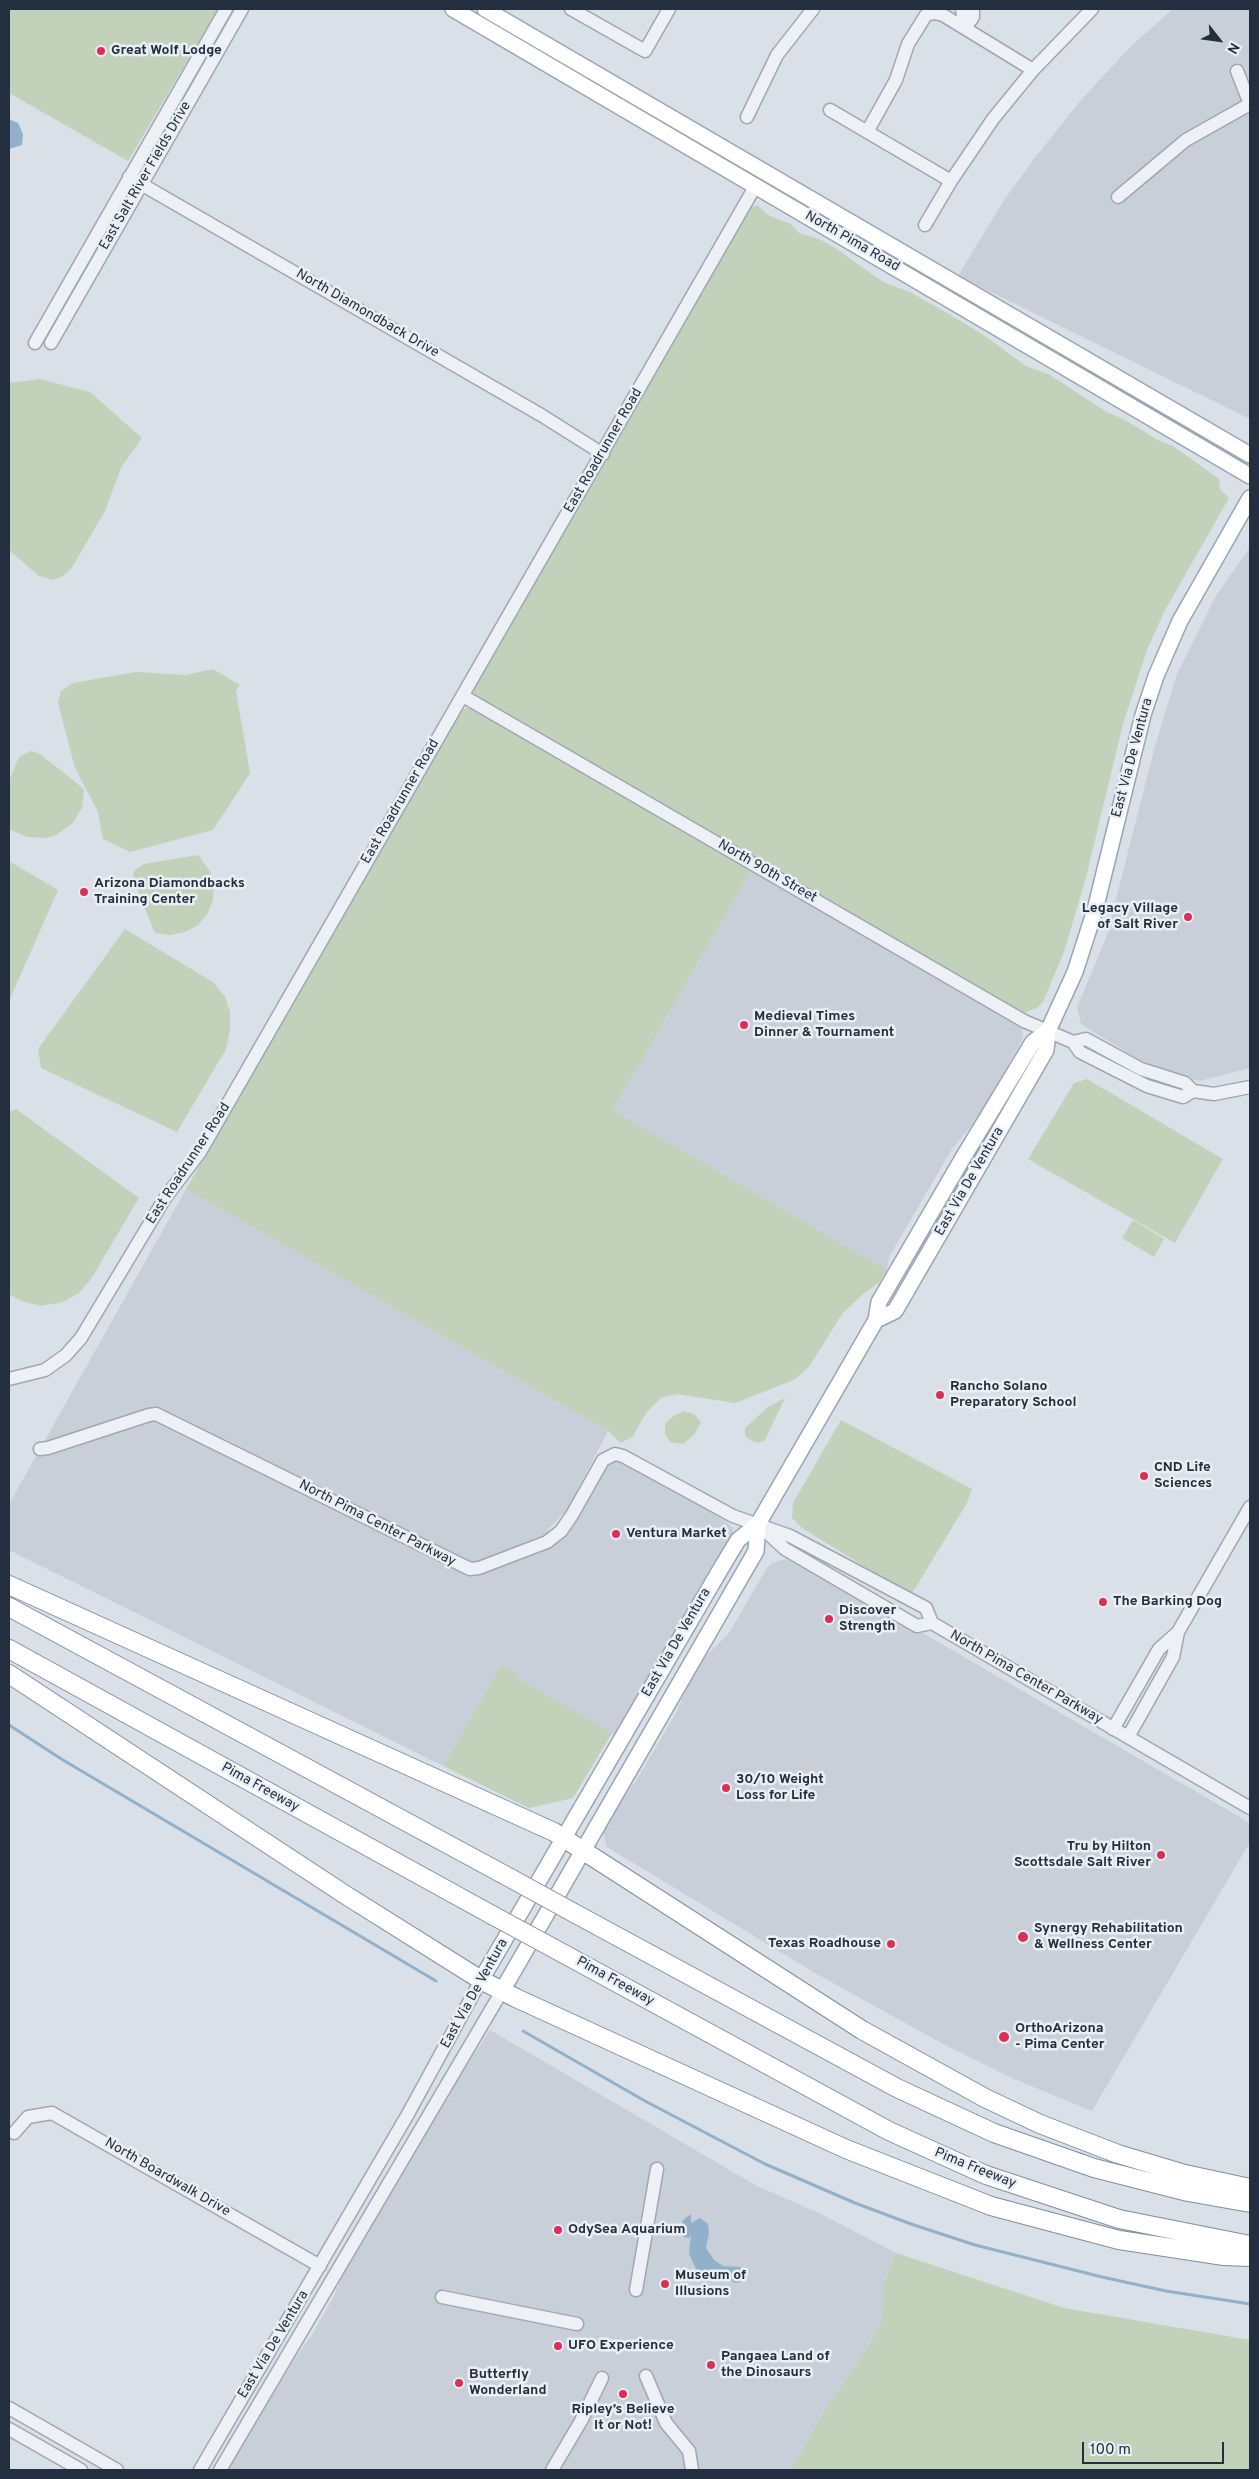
<!DOCTYPE html>
<meta charset="utf-8">
<style>
body{margin:0}
#map{position:relative;width:1259px;height:2479px;overflow:hidden;background:#dae0e7;font-family:Overpass,sans-serif}
canvas{display:block}
.frame{position:absolute;inset:0;border:10px solid #232f3e;pointer-events:none}
.north{position:absolute;left:1194px;top:15px;width:50px;height:50px;-webkit-text-stroke:4px #e9eff4;paint-order:stroke;rotate:120deg;font-size:14px;font-weight:700;line-height:20px;text-align:center;color:#232f3e}
.north::after{content:'';display:block;margin:auto;width:18px;height:22px;background:#232f3e;clip-path:polygon(50% 0,100% 100%,50% 72%,0 100%)}
.scale{position:absolute;left:1082px;top:2442px;width:142px;height:22px;box-sizing:border-box;border:2px solid #232f3e;border-top:0;padding-left:6px;font-size:15px;line-height:18px;white-space:nowrap;color:#232f3e;-webkit-text-stroke:4px #e9eff4;paint-order:stroke}
</style>
<div id="map">
<canvas width="1259" height="2479"></canvas>
<div class="frame"></div>
<div class="north">N</div>
<div class="scale">100 m</div>
</div>
<script>
const c = document.querySelector('canvas').getContext('2d');
c.lineJoin = 'round';
function fillPath(path, color) { c.fillStyle = color; c.fill(path, 'evenodd'); }
const poly = rows => new Path2D(rows.map(r => 'M' + r).join(''));
function strokePath(path, color, width, dash) { c.strokeStyle = color; c.lineWidth = width; c.lineCap = dash ? 'butt' : 'round'; c.setLineDash(dash || []); c.stroke(path); }
function label(font, color, halo, rows, align = 'center') {
  c.font = font + ' Overpass,sans-serif'; c.lineWidth = 5; c.setLineDash([]); c.textBaseline = 'middle'; c.strokeStyle = halo; c.fillStyle = color; for (const [text, x, y, turn = 0] of rows) {
    c.save(); c.translate(x, y); c.rotate((+turn || 0) * Math.PI / 180); c.textAlign = isNaN(turn) ? turn : align; if (halo) c.strokeText(text, 0, 0); c.fillText(text, 0, 0); c.restore();
  }
}
fillPath(poly([
 [1173,9,1250,9,1250,419,958,276,1004,200,1034,159,1081,100,1130,47],
 [1250,547,1250,1068,1199,1081,1141,1061,1081,1024,1077,1007,1106,938,1155,746,1177,674,1214,599],
 [752,869,1022,1027,1023,1039,977,1119,952,1149,889,1257,887,1270,613,1110],
 [186,1189,608,1431,567,1510,547,1530,558,1542,579,1518,608,1462,619,1459,724,1520,733,1528,732,1540,714,1563,695,1595,693,1608,676,1637,651,1672,615,1735,518,1678,517,1673,501,1665,443,1766,9,1550,9,1504],
 [786,1559,921,1632,1250,1823,1250,1842,1092,2111,1014,2079,945,2045,815,1973,607,1847,603,1834,607,1823,617,1805,636,1781,676,1713,693,1673,702,1660,729,1633,767,1568,772,1563],
 [490,2030,757,2186,819,2213,896,2253,883,2285,882,2321,862,2356,824,2410,791,2470,227,2470,279,2382,313,2333,333,2298,348,2262,444,2100]
]), '#c8cfd9');
fillPath(poly([
 [9,9,218,9,128,161,9,93],
 [750,205,754,207,757,205,768,215,791,224,799,233,819,239,834,247,883,282,910,292,949,314,985,336,1026,366,1050,375,1105,411,1125,420,1158,440,1173,446,1219,479,1220,489,1229,498,1165,610,1147,650,1123,724,1085,881,1064,952,1043,1002,1037,1008,1024,1013,474,696,473,689],
 [40,379,90,392,142,438,121,468,105,511,71,569,63,576,53,580,39,576,9,550,9,383],
 [213,669,240,685,236,691,250,773,213,830,130,852,103,839,98,812,75,768,58,703,61,691,73,683,136,672,186,675],
 [466,708,475,709,752,869,613,1110,887,1270,879,1283,863,1294,842,1314,809,1367,794,1380,735,1403,677,1394,661,1398,646,1413,633,1436,621,1443,608,1431,186,1189,458,715],
 [31,751,40,754,84,789,82,808,73,823,56,835,46,838,27,837,9,829,9,781,19,757],
 [198,855,210,871,214,885,213,900,208,913,198,925,185,932,170,935,155,933,133,878,134,871,144,864],
 [9,861,58,890,9,1001],
 [125,929,213,982,225,997,230,1012,230,1030,226,1049,177,1132,41,1068,38,1049],
 [1087,1079,1223,1159,1175,1243,1028,1159,1074,1083],
 [16,1109,139,1198,91,1279,79,1293,63,1302,41,1306,21,1301,9,1294,9,1112],
 [1133,1220,1164,1239,1154,1257,1122,1238],
 [785,1398,765,1440,758,1443,750,1440,745,1436,745,1428,768,1407],
 [684,1411,694,1414,701,1422,694,1435,683,1444,670,1442,665,1434,665,1424,673,1416],
 [841,1420,972,1489,967,1503,911,1595,802,1528,792,1518,793,1503],
 [501,1665,517,1673,518,1678,612,1733,573,1798,529,1808,443,1766],
 [896,2253,1064,2308,1250,2340,1250,2470,791,2470,824,2410,862,2356,882,2321,883,2285]
]), '#c2d1ba');
fillPath(poly([
 [9,119,18,123,23,134,22,145,9,149],
 [691,2214,691,2223,700,2218,708,2224,709,2233,706,2248,714,2260,723,2266,741,2267,740,2269,744,2274,741,2282,735,2283,726,2277,715,2280,696,2269,689,2254,691,2235,689,2238,684,2237,680,2230,683,2220]
]), '#91b1cb');
strokePath(poly([
 [9,1725,63,1760,436,1981],
 [523,2031,645,2101,765,2164,855,2203,911,2224,975,2245,1102,2277,1166,2291,1250,2304]
]), '#91b1cb', 3);
const minor = poly([
 [571,9,645,51,669,9],
 [962,9,965,28],
 [965,28,973,17,973,9],
 [1237,71,1250,104],
 [830,110,951,181],
 [747,117,777,55,813,9],
 [867,132,896,80,908,44,926,15,934,13,943,15,1033,70],
 [129,177,541,415,603,454],
 [1118,197,1186,140,1250,104],
 [925,225,951,181,993,119,1033,70,1092,9],
 [35,343,226,9],
 [51,343,242,9],
 [463,696,1024,1021,1073,1042,1086,1039,1141,1069,1185,1083,1193,1091],
 [1073,1042,1080,1052,1147,1086,1183,1097,1193,1091,1214,1094,1250,1087],
 [9,1379,45,1370,66,1355,81,1338,165,1198,200,1152,756,185],
 [40,1449,48,1448,149,1415,156,1414,470,1569,479,1568,547,1542,561,1531,572,1515,603,1460,615,1454,623,1456,733,1516,790,1536,926,1608,932,1623,1250,1808],
 [763,1529,785,1549,917,1626,932,1623],
 [1113,1729,1159,1649,1178,1632,1250,1507],
 [1128,1737,1173,1657,1178,1632],
 [14,2133,28,2117,52,2113,320,2266],
 [636,2290,657,2169],
 [442,2297,577,2324],
 [646,2376,666,2423,689,2451,692,2470],
 [9,2408,117,2470],
 [9,2429,81,2470],
 [200,2470,408,2114,481,1980],
 [220,2470,502,1991],
 [552,2470,581,2421,602,2378]
]);
const major = poly([
 [453,9,1250,476],
 [485,9,1250,455],
 [876,1320,895,1311,1046,1050,1048,1031,1075,972,1095,910,1143,715,1156,676,1180,621,1250,498],
 [481,1980,720,1570,738,1540,758,1524,876,1320,879,1302,964,1156,1033,1042,1048,1031],
 [502,1991,756,1551,758,1524]
]);
const highway = poly([
 [9,1585,554,1832,862,2030,985,2098,1040,2124,1118,2154,1185,2174,1250,2188],
 [9,1607,512,1879],
 [9,1649,492,1915],
 [9,1674,344,1894,481,1980,516,1998,846,2149,991,2206,1119,2240,1224,2256,1250,2257],
 [574,1913,897,2088,994,2133,1094,2168,1188,2192,1250,2203],
 [553,1948,889,2131,986,2175,1119,2219,1250,2245]
]);
strokePath(minor, '#9fa7b1', 15);
strokePath(major, '#98a5b3', 18);
strokePath(highway, '#808e9f', 20);
strokePath(minor, '#edf0f5', 12);
strokePath(major, '#fff', 15);
strokePath(highway, '#fff', 18);
const highwayBridge = poly([
 [512,1879,574,1913],
 [492,1915,553,1948]
]);
strokePath(highwayBridge, '#808e9f', 20, []);
strokePath(highwayBridge, '#fff', 18);
for (const [x, y, r, color] of [
 [101,51,5,"#db3056"],
 [84,892,5,"#db3056"],
 [1188,917,5,"#db3056"],
 [744,1025,5,"#db3056"],
 [940,1395,5,"#db3056"],
 [1144,1476,5,"#db3056"],
 [616,1534,5,"#db3056"],
 [1103,1602,5,"#db3056"],
 [829,1619,5,"#db3056"],
 [726,1788,5,"#db3056"],
 [1161,1855,5,"#db3056"],
 [1023,1937,6,"#db3056"],
 [891,1944,5,"#db3056"],
 [1004,2037,6,"#db3056"],
 [558,2230,5,"#db3056"],
 [665,2284,5,"#db3056"],
 [558,2346,5,"#db3056"],
 [711,2365,5,"#db3056"],
 [459,2383,5,"#db3056"],
 [623,2394,5,"#db3056"]
]) { const dot = new Path2D(); dot.arc(x, y, r, 0, 2 * Math.PI); c.fillStyle = color; c.fill(dot); strokePath(dot, '#e9eff4', 2); }
label('bold 14px', '#232f3e', '#e9eff4', [
 ["Great Wolf Lodge",111,51],
 ["Arizona Diamondbacks",94,884],
 ["Training Center",94,900],
 ["Legacy Village",1178,909,"right"],
 ["of Salt River",1178,925,"right"],
 ["Medieval Times",754,1017],
 ["Dinner & Tournament",754,1033],
 ["Rancho Solano",950,1387],
 ["Preparatory School",950,1403],
 ["CND Life",1154,1468],
 ["Sciences",1154,1484],
 ["Ventura Market",626,1534],
 ["The Barking Dog",1113,1602],
 ["Discover",839,1611],
 ["Strength",839,1627],
 ["30/10 Weight",736,1780],
 ["Loss for Life",736,1796],
 ["Tru by Hilton",1151,1847,"right"],
 ["Scottsdale Salt River",1151,1863,"right"],
 ["Synergy Rehabilitation",1034,1929],
 ["& Wellness Center",1034,1945],
 ["Texas Roadhouse",881,1944,"right"],
 ["OrthoArizona",1015,2029],
 ["- Pima Center",1015,2045],
 ["OdySea Aquarium",568,2230],
 ["Museum of",675,2276],
 ["Illusions",675,2292],
 ["UFO Experience",568,2346],
 ["Pangaea Land of",721,2357],
 ["the Dinosaurs",721,2373],
 ["Butterfly",469,2375],
 ["Wonderland",469,2391],
 ["Ripley’s Believe",623,2410,"center"],
 ["It or Not!",623,2426,"center"]
], 'left');
label('14px', '#232f3e', '#e9eff4', [
 ["East Salt River Fields Drive",146,176,-60],
 ["North Pima Road",852,242,30],
 ["North Diamondback Drive",367,314,30],
 ["East Roadrunner Road",604,451,-60],
 ["East Via De Ventura",1133,758,-75],
 ["East Roadrunner Road",401,802,-60],
 ["North 90th Street",767,872,30],
 ["East Roadrunner Road",189,1164,-57],
 ["East Via De Ventura",970,1182,-60],
 ["North Pima Center Parkway",377,1524,27],
 ["East Via De Ventura",677,1643,-60],
 ["North Pima Center Parkway",1026,1678,30],
 ["Pima Freeway",260,1788,29],
 ["Pima Freeway",615,1982,29],
 ["East Via De Ventura",475,1994,-61],
 ["Pima Freeway",975,2169,22],
 ["North Boardwalk Drive",167,2178,30],
 ["East Via De Ventura",274,2345,-59]
]);
</script>
